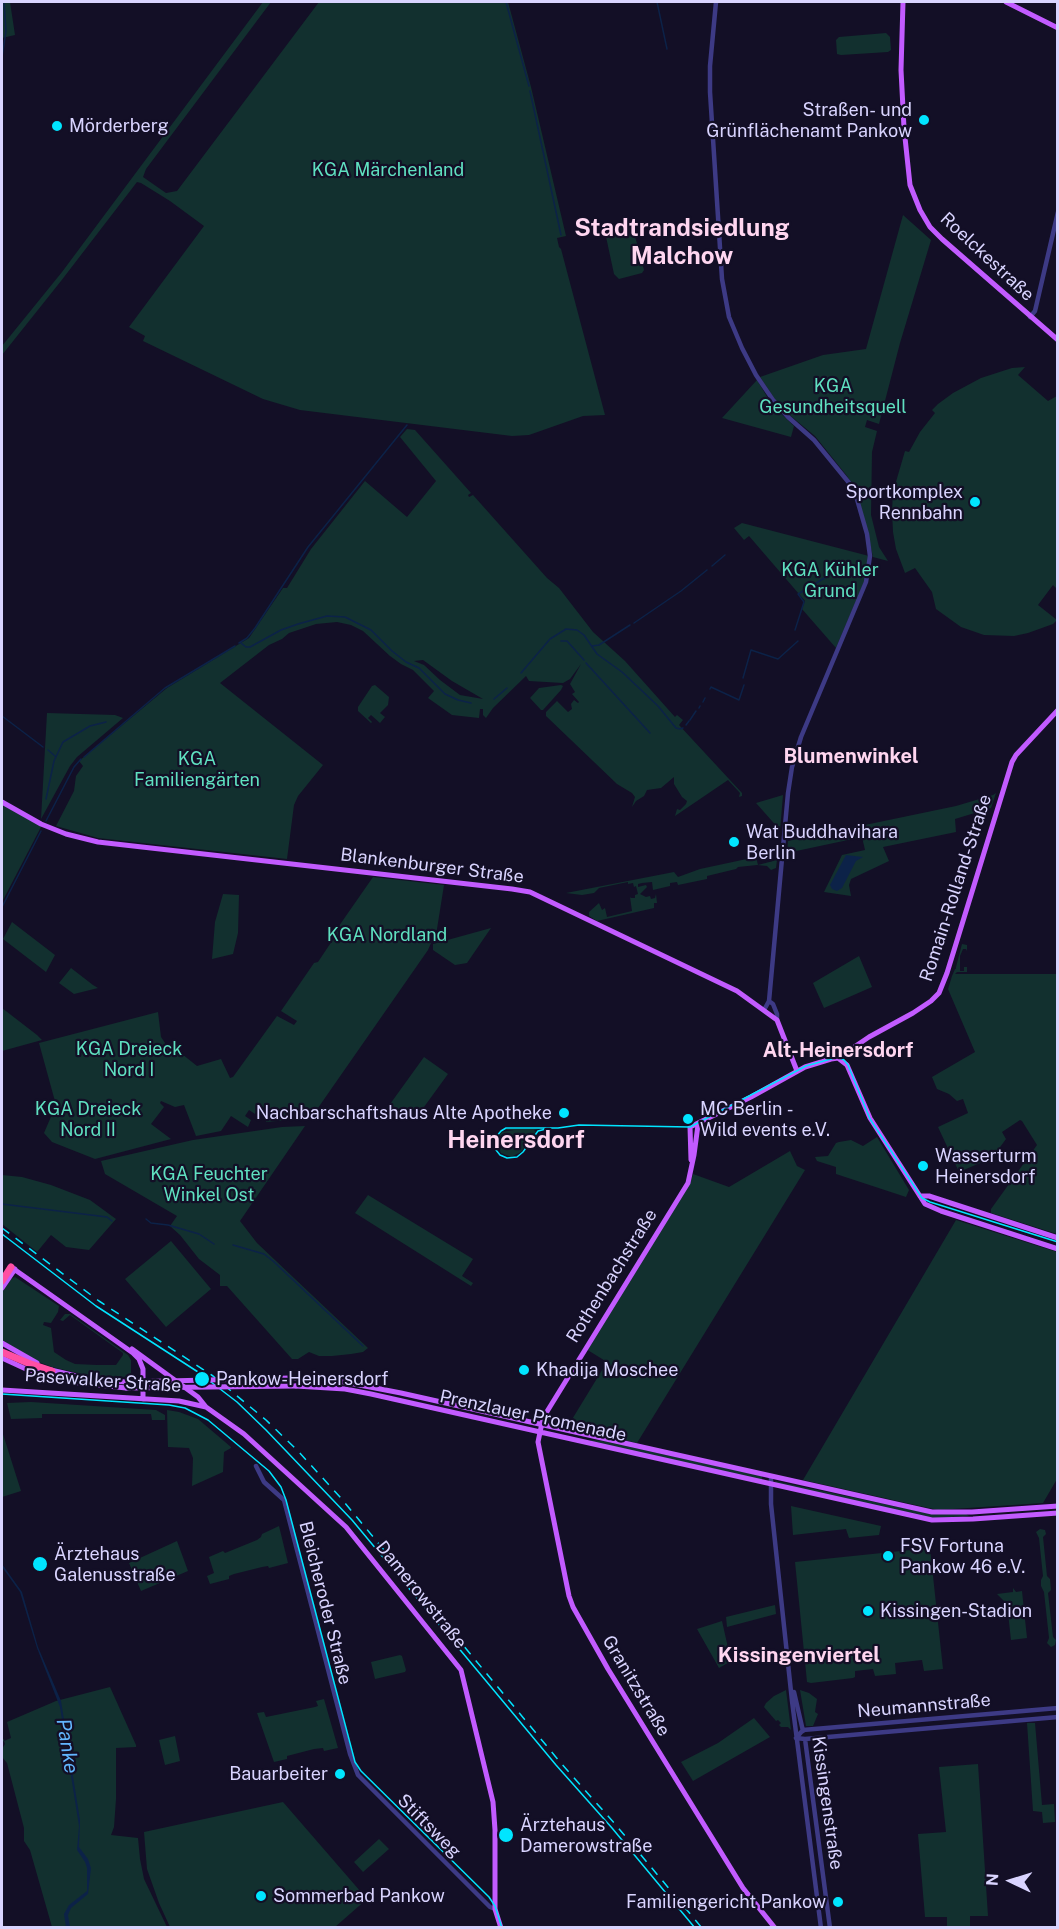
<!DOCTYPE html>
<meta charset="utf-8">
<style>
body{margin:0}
#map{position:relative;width:1059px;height:1929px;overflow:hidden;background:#130f26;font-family:"Public Sans",sans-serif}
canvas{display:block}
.frame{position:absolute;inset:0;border:3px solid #d9d4ff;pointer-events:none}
.north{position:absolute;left:981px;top:1851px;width:60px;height:60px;-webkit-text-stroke:4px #130f26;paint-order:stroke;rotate:274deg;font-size:16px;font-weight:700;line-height:24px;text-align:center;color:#d9d4ff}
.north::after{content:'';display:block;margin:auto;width:21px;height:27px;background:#d9d4ff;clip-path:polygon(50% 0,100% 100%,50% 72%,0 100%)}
</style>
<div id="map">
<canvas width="1059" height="1929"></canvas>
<div class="frame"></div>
<div class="north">N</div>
</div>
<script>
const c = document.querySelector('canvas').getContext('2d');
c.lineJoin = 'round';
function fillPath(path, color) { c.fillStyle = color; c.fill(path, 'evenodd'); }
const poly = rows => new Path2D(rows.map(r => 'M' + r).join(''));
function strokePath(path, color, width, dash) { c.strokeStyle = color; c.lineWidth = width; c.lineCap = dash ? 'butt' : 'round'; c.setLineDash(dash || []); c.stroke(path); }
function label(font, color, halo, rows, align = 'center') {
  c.font = font + ' "Public Sans",sans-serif'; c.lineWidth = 4.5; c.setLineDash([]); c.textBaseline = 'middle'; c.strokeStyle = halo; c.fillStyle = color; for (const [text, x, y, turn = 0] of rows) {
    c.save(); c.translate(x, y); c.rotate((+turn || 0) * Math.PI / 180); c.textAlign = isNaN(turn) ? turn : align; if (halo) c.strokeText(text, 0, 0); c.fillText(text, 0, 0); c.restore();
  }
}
fillPath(poly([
 [2,2,10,2,15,35,2,38],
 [263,2,271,2,146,169,143,177,166,193,177,191,319,2,508,2,531,87,566,236,557,238,559,247,561,249,605,415,583,416,529,435,512,436,300,410,263,399,143,341,145,336,129,327,204,226,170,201,141,183,137,182,61,281,2,355,2,346,62,272],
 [886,33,890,37,891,50,888,52,841,55,837,54,836,40,839,37],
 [903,215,931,240,900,343,879,424,867,420,865,427,877,431,872,452,871,515,879,547,888,561,873,557,869,539,853,485,847,476,815,436,781,408,760,377,823,355,866,349],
 [632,225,644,270,642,273,619,279,614,274,605,232],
 [1025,367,1018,375,1048,401,1057,396,1057,589,1053,585,1038,605,1057,620,1053,624,1028,633,1014,636,984,635,961,627,936,609,932,592,915,568,905,573,896,549,893,532,892,511,893,492,905,451,909,452,920,432,935,413,932,410,938,404,953,393,981,378,1012,368],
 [757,380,772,405,794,426,791,437,722,418],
 [407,429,415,430,471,493,468,495,469,497,473,495,547,578,559,588,593,632,625,661,675,717,677,715,683,720,679,725,742,793,742,796,739,797,740,793,728,780,675,816,677,809,680,810,686,804,687,801,682,797,674,784,674,777,661,788,647,790,644,796,636,801,632,807,635,797,632,793,617,784,546,716,546,712,557,701,568,712,572,709,571,704,574,700,578,703,579,702,572,694,575,692,570,684,581,664,570,679,563,683,529,681,526,676,493,708,486,718,483,715,483,709,480,709,479,718,452,715,428,698,434,691,413,670,401,664,390,656,363,631,351,625,337,622,316,624,289,633,282,639,269,645,220,683,323,765,298,796,294,805,287,859,98,838,56,826,74,791,76,776,83,766,79,761,167,688,249,638,283,588,287,588,311,549,365,481,407,517,436,481,400,437],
 [423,660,452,681,483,699,460,695,440,680,424,665,414,661],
 [742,523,869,556,864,582,836,648,802,609,805,601,749,536,744,540,734,528],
 [375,685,389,697,388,705,380,713,385,717,380,723,371,715,368,718,372,722,371,723,358,711,358,707,372,686],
 [561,685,563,686,561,690,543,710,541,710,530,698,539,688],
 [47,713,115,715,123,718,77,757,70,766,41,819],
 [996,793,991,808,955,819,956,832,883,847,889,861,851,879,849,885,851,896,824,892,842,855,865,850,862,837,787,853,788,841,956,806,993,795],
 [783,795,781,819,780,830,756,803],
 [2,802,41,824,41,827,2,902],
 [756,857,758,865,777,860,776,868,771,870,767,866,757,865,738,867,736,869,707,876,707,879,678,885,677,882,670,883,670,886,653,890,652,882,642,883,638,884,638,887,646,885,647,887,640,894,646,897,650,896,651,899,655,898,656,894,657,903,654,903,654,908,597,921,589,916,589,912,599,903,602,910,605,908,607,917,632,911,630,897,631,898,635,898,635,895,638,894,636,886,634,887,633,883,628,884,628,882,599,888,594,893,582,895,566,893,674,872,678,877,700,869],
 [373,877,444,885,437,929,428,950,311,1118,266,1122,266,1110,261,1106,255,1114,249,1110,245,1116,251,1120,248,1127,231,1116,221,1131,196,1136,184,1105,175,1107,161,1101,160,1103,164,1107,151,1124,171,1139,95,1159,52,1142,44,1133,56,1105,39,1043,158,1012,161,1037,167,1046,172,1046,197,1066,221,1059,230,1078,233,1077,277,1016,294,1025,297,1021,281,1011,314,963,318,962,334,938,332,936],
 [223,894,239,895,238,933,233,954,212,959,215,922],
 [12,922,55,955,46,972,3,939],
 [491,928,467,963,455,965,433,950,433,944],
 [962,944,967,945,967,951,966,949,963,949,960,956,960,971,964,971,964,967,967,967,967,972,957,972,955,974,1057,974,1057,1234,991,1213,991,1209,1037,1145,1022,1121,1020,1120,1002,1132,1006,1139,992,1158,959,1172,938,1127,968,1113,963,1099,957,1101,949,1094,937,1089,932,1077,975,1052,948,989,952,976,955,969,956,969,956,967],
 [859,956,872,987,824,1008,813,983],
 [71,968,93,985,98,988,74,994,59,983],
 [2,1008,37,1035,42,1040,2,1051],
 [424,1057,448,1074,416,1118,380,1118],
 [305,1126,240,1221,257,1243,368,1348,363,1352,351,1354,332,1356,319,1356,309,1352,298,1359,292,1359,227,1286,220,1286,220,1275,199,1259,180,1235,170,1226,177,1216,105,1174,101,1161,193,1140,282,1127],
 [507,1129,539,1129,534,1130,536,1132,521,1152,511,1157,501,1153,496,1142,498,1136,502,1132,514,1130,504,1130],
 [877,1137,909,1190,906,1197,836,1174,836,1167,817,1161,815,1157,828,1156,836,1143,839,1142,851,1140,863,1146],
 [790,1151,797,1166,805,1170,637,1443,593,1433,592,1430,583,1426,571,1421,607,1362,586,1349,691,1181,693,1174,729,1187],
 [2,1175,22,1177,51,1185,90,1200,116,1219,89,1250,66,1247,51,1235,37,1252,2,1224],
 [368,1195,473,1259,462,1276,473,1283,471,1286,355,1213],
 [956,1220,1057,1252,1057,1479,1043,1503,938,1510,803,1480],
 [171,1241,211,1289,166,1327,125,1279],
 [15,1277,59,1306,58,1312,51,1323,44,1322,43,1325,51,1328,54,1352,66,1360,75,1364,97,1365,116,1365,123,1355,123,1353,70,1315,63,1321,60,1320,65,1314,70,1314,128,1355,131,1360,131,1377,91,1376,52,1367,36,1361,2,1340,2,1292,11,1279],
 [31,1402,156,1410,165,1415,165,1420,152,1420,151,1414,42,1414,42,1418,11,1419,7,1403],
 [167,1410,179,1412,198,1419,231,1447,231,1448,224,1452,223,1472,192,1486,193,1458,189,1448,168,1447],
 [2,1431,21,1491,2,1497],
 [591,1440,603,1441,762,1476,762,1481,591,1442],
 [775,1481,932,1514,966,1514,969,1516,930,1518,776,1484],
 [791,1506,881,1526,879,1535,849,1538,846,1529,793,1535],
 [279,1526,288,1563,269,1568,268,1566,262,1567,234,1574,229,1576,229,1579,210,1584,207,1576,214,1573,209,1557,223,1551,225,1553,230,1551,257,1540,261,1537,262,1534],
 [1040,1529,1045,1530,1046,1534,1043,1537,1047,1576,1050,1579,1051,1590,1048,1593,1053,1637,1056,1640,1055,1645,1051,1647,1047,1643,1049,1638,1044,1592,1041,1586,1041,1580,1043,1576,1039,1538,1036,1532],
 [177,1541,188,1571,141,1591,129,1563],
 [930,1548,943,1669,924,1671,922,1660,895,1663,896,1674,875,1676,873,1669,855,1671,855,1677,853,1678,811,1683,807,1682,795,1562],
 [1013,1588,1016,1592,1022,1591,1027,1638,1011,1640,1007,1604,997,1594,1013,1592],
 [775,1605,776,1614,727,1627,726,1617],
 [722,1621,731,1661,719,1668,697,1629],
 [400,1655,402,1656,406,1670,405,1672,375,1679,371,1662],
 [110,1687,136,1745,136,1747,116,1748,116,1799,114,1827,111,1835,138,1838,140,1859,144,1879,167,1927,52,1927,30,1850,24,1841,24,1828,7,1763,2,1757,2,1749,5,1744,4,1741,2,1742,2,1740,4,1739,4,1741,11,1738,7,1722,56,1701],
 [786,1690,791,1730,788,1727,781,1727,779,1725,781,1723,778,1720,776,1721,764,1707,766,1703,774,1696],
 [800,1690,809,1693,817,1699,815,1712,818,1714,813,1726,806,1726],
 [324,1699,338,1748,324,1751,323,1748,314,1749,287,1756,287,1759,274,1762,257,1713,264,1712,266,1717,315,1707,318,1706,316,1701],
 [754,1718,770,1737,693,1781,681,1762,718,1743],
 [1027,1723,1035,1723,1042,1805,1054,1804,1055,1822,1043,1823,1042,1812,1033,1811],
 [175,1736,180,1761,165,1765,159,1740],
 [978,1764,988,1916,970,1916,970,1927,947,1927,947,1917,925,1917,918,1834,946,1832,939,1767],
 [283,1802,367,1899,335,1927,170,1927,159,1903,147,1869,144,1832],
 [379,1839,389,1849,363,1872,354,1862]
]), '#12302f');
fillPath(poly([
 [846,855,863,857,856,861,842,888,837,891,832,889,830,885],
 [2,1564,22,1592,38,1647,61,1701,80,1820,79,1847,88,1859,91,1868,88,1894,71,1908,68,1915,70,1927,66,1927,64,1914,69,1905,87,1891,87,1868,85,1862,77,1850,79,1826,60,1707,37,1648,20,1592,2,1567]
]), '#0c2248');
strokePath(poly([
 [506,2,529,86],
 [657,2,667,49],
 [2,57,6,31,4,2],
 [530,91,561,235],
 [712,566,725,555],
 [813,585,834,572],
 [634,623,681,591,707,570],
 [795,630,804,602,798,594,810,587],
 [561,641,567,641,584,660],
 [239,643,247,638,255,628,308,547,407,425],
 [241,643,246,647,250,647,281,630,298,624,327,616,345,617,371,630,392,651,406,662,419,668,445,694,458,700,471,703],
 [592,646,599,645,630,625],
 [586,663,650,733],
 [521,673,550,639,566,629,577,630,584,635,597,654,622,672,658,706,676,728,680,729,683,728],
 [743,678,751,650,778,659,798,641],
 [710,689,711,687,739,700,744,685],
 [494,699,507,688],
 [703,702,705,698],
 [699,708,700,706],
 [2,716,43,747],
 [690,720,696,711],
 [686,725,689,721],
 [48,750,55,756],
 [84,757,165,688,235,646],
 [46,799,54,761,63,742,90,726,106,722],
 [46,821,74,767,81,759],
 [2,907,41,831],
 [2,1204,99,1216,107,1217,112,1221],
 [146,1219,151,1223,168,1225,199,1234,214,1244],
 [233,1245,264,1254,273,1261,363,1346]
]), '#0c2248', 1.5);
strokePath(poly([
 [716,2,710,66,710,92,722,279,729,317,742,348,756,375,773,400,788,417,814,440,850,484,854,489,867,534,870,556,866,582,801,737,792,767,788,793,769,1001,764,1010],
 [1030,317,1035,311,1058,212],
 [769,1001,773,1004,777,1014,777,1020],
 [256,1466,264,1482,284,1500,350,1754,358,1775,490,1907,495,1909],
 [771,1477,771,1504,792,1701,821,1928],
 [794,1692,803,1731],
 [796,1738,803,1730,1058,1708],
 [796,1738,805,1739,1058,1717],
 [805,1739,830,1928]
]), '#3d3a85', 4.5);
strokePath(poly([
 [903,2,901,70,904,128,910,185,920,210,930,227,942,239,1058,340],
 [1006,2,1058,28],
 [2,802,41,824,66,834,98,842,512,889,530,892,737,991,777,1020,797,1071],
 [838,1058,847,1065,870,1118,925,1204,941,1211,1058,1249],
 [698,1125,694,1155,688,1183,543,1418,538,1442,569,1596,573,1607,608,1669,743,1888,775,1928],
 [691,1160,690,1127,751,1097,805,1067,831,1059,838,1058,869,1037,913,1013,931,1001,939,993,947,973,1012,762,1016,755,1058,710],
 [920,1196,929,1196,1058,1238],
 [11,1267,133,1353,139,1359,143,1369,143,1399],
 [2,1288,15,1269],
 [2,1343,37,1363],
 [132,1349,198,1397,206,1407],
 [2,1358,26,1369,71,1382,126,1388],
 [51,1370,89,1379,126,1382],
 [290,1378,344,1382,401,1393,932,1512,972,1512,1058,1506],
 [296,1386,345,1389,371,1394,932,1520,973,1519,1058,1513],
 [2,1390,179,1401,206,1407,244,1434,346,1527,461,1670,493,1802,495,1830,495,1909,501,1928]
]), '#c25bff', 5);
strokePath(poly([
 [2,1281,11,1267],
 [2,1352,28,1363,52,1371]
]), '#ff4fa3', 7);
strokePath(poly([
 [550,1128,538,1131,523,1152,517,1157,507,1158,500,1155,496,1150,495,1144,496,1137,501,1131,506,1128,558,1128,579,1125,690,1127,806,1066,838,1057,844,1060,848,1065,870,1119,922,1198,930,1202,1058,1242],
 [2,1234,96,1306,198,1372,237,1402,266,1430,352,1520,556,1765,612,1828,695,1928],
 [2,1394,169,1405,185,1408,208,1420,269,1471,281,1487,286,1500,355,1762,361,1771,489,1897,495,1906,502,1928]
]), '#00e5ff', 1.5);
strokePath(poly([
 [2,1228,99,1301,213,1376,266,1420,298,1451,340,1497,560,1762,615,1824,702,1928]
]), '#00e5ff', 1.5, [9, 8]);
strokePath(poly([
 [126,1382,290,1378],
 [126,1388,296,1386]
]), '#c25bff', 5);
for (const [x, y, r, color] of [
 [924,120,6,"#00e5ff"],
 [57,126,6,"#00e5ff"],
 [975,502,6,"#00e5ff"],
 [734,842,6,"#00e5ff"],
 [564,1113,6,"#00e5ff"],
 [688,1119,6,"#00e5ff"],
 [923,1166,6,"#00e5ff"],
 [524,1370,6,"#00e5ff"],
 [202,1379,8,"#00e5ff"],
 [888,1556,6,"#00e5ff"],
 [40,1564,8,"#00e5ff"],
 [868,1611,6,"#00e5ff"],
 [340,1774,6,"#00e5ff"],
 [506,1835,8,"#00e5ff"],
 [261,1896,6,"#00e5ff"],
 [838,1902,6,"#00e5ff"]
]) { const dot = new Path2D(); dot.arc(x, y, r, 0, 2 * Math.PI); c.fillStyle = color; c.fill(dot); strokePath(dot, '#130f26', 2); }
label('18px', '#d9d4ff', '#130f26', [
 ["Straßen- und",912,110,"right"],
 ["Grünflächenamt Pankow",912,131,"right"],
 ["Mörderberg",69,126],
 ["Sportkomplex",963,492,"right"],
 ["Rennbahn",963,513,"right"],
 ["Wat Buddhavihara",746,832],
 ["Berlin",746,853],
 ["MC Berlin -",700,1109],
 ["Wild events e.V.",700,1130],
 ["Nachbarschaftshaus Alte Apotheke",552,1113,"right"],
 ["Wasserturm",935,1156],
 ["Heinersdorf",935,1177],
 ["Khadija Moschee",536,1370],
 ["Pankow-Heinersdorf",216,1379],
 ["FSV Fortuna",900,1546],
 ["Pankow 46 e.V.",900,1567],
 ["Ärztehaus",54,1554],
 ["Galenusstraße",54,1575],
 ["Kissingen-Stadion",880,1611],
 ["Bauarbeiter",328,1774,"right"],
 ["Ärztehaus",520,1825],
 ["Damerowstraße",520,1846],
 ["Sommerbad Pankow",273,1896],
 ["Familiengericht Pankow",826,1902,"right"]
], 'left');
label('18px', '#5fe0c0', '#130f26', [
 ["KGA Märchenland",388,170],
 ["KGA",833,386],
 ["Gesundheitsquell",833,407],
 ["KGA Kühler",830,570],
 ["Grund",830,591],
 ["KGA",197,759],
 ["Familiengärten",197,780],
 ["KGA Nordland",387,935],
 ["KGA Dreieck",129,1049],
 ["Nord I",129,1070],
 ["KGA Dreieck",88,1109],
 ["Nord II",88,1130],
 ["KGA Feuchter",209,1174],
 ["Winkel Ost",209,1195]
]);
label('18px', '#d9d4ff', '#130f26', [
 ["Roelckestraße",987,257,43],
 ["Blankenburger Straße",432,866,7],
 ["Romain-Rolland-Straße",956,888,-72],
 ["Rothenbachstraße",612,1276,-58],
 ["Pasewalker Straße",103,1381,4],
 ["Prenzlauer Promenade",533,1416,12],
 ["Damerowstraße",421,1595,51],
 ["Bleicheroder Straße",325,1603,76],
 ["Granitzstraße",636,1686,59],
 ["Neumannstraße",924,1706,-5],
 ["Kissingenstraße",827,1803,82],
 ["Stiftsweg",429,1826,45]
]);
label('bold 20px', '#ffd6f0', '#130f26', [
 ["Blumenwinkel",851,757],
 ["Alt-Heinersdorf",838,1051]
]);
label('italic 20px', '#62b6ff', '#130f26', [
 ["Panke",67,1746,81]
]);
label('bold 21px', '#ffd6f0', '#130f26', [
 ["Kissingenviertel",799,1656]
]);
label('bold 24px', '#ffd6f0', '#130f26', [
 ["Stadtrandsiedlung",682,229],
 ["Malchow",682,257],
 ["Heinersdorf",516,1141]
]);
</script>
